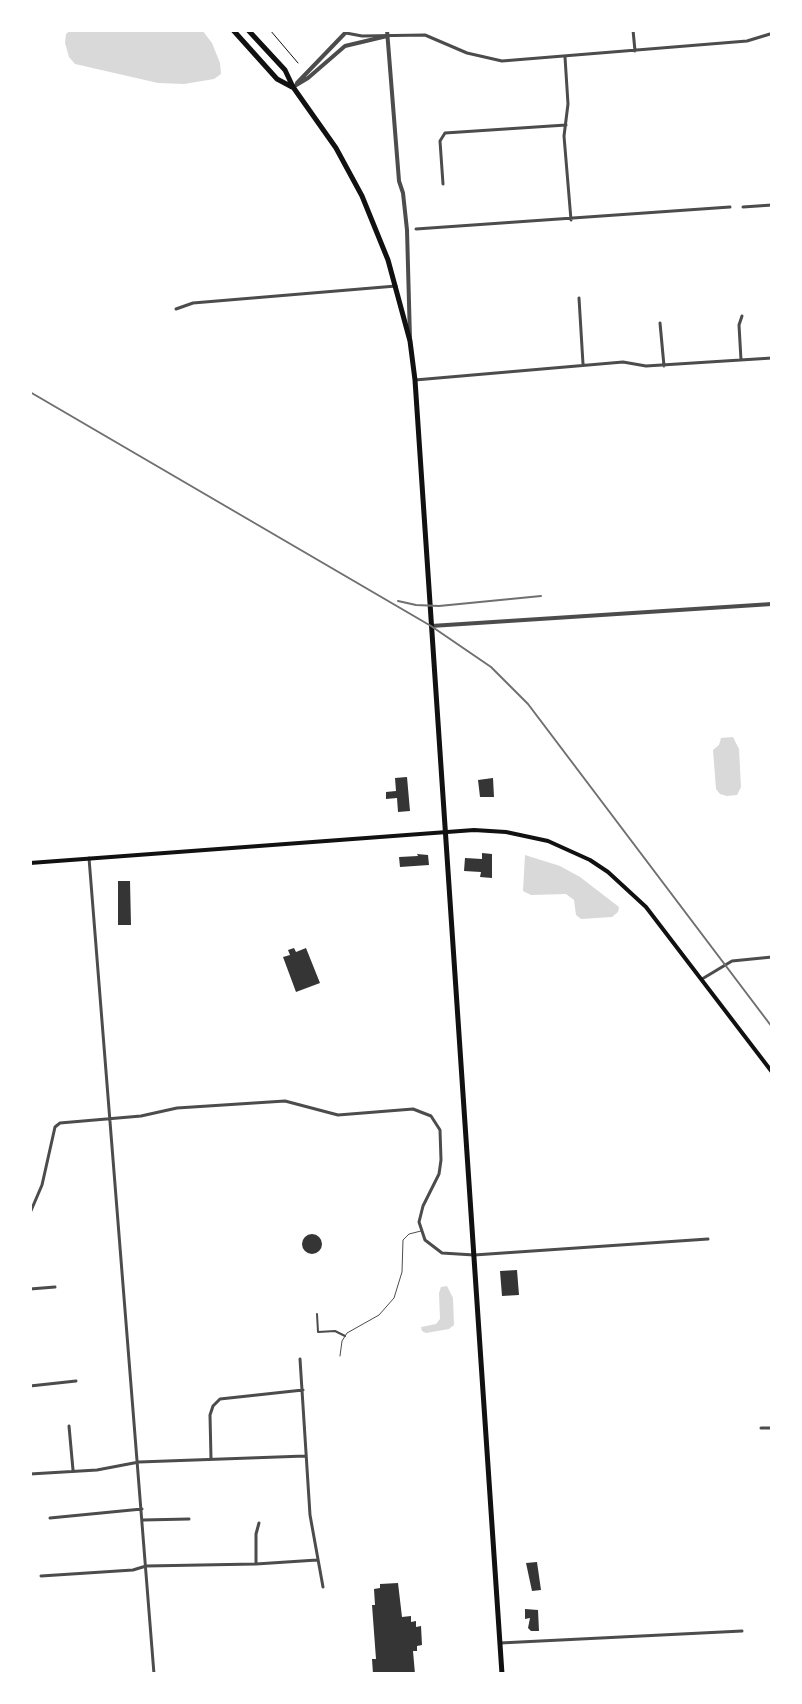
<!DOCTYPE html>
<style>
body{margin:0}
#map{position:relative;width:802px;height:1704px;overflow:hidden;background:#fff;font-family:"Fira Sans",sans-serif}
canvas{display:block}
.frame{position:absolute;inset:0;border:32px solid #fff;pointer-events:none}
</style>
<div id="map">
<canvas width="802" height="1704"></canvas>
<div class="frame"></div>
</div>
<script>
const c = document.querySelector('canvas').getContext('2d');
c.lineJoin = 'round';
function fillPath(path, color) { c.fillStyle = color; c.fill(path, 'evenodd'); }
const poly = rows => new Path2D(rows.map(r => 'M' + r).join(''));
function strokePath(path, color, width, dash) { c.strokeStyle = color; c.lineWidth = width; c.lineCap = dash ? 'butt' : 'round'; c.setLineDash(dash || []); c.stroke(path); }
fillPath(poly([
 [71,30,202,30,212,43,220,63,221,74,214,79,184,84,158,83,75,64,69,57,65,43,66,34],
 [733,737,739,749,741,787,737,795,727,796,720,794,716,789,713,750,719,745,721,738],
 [525,855,560,866,580,877,619,907,618,912,612,917,581,919,576,915,574,900,566,894,531,895,523,891],
 [447,1286,453,1298,454,1325,449,1329,426,1333,422,1331,421,1327,436,1324,440,1319,439,1293,441,1287]
]), '#d9d9d9');
fillPath(poly([
 [407,777,410,811,398,812,397,798,386,799,386,792,396,791,395,778],
 [493,778,494,797,480,797,478,780],
 [482,853,492,854,492,878,480,877,481,872,464,871,465,858,482,859],
 [417,854,428,855,429,865,400,867,399,857,418,856],
 [118,881,130,881,131,925,118,925],
 [294,948,296,952,306,948,320,983,296,992,283,957,290,955,288,950],
 '302 1244a10 10 0 1 1 20 0a10 10 0 1 1-20 0Z',
 [517,1270,519,1295,502,1296,500,1271],
 [537,1562,541,1590,532,1591,526,1563],
 [398,1583,402,1617,411,1616,411,1622,416,1621,416,1627,421,1626,422,1645,417,1646,417,1651,413,1651,415,1674,373,1674,372,1659,376,1659,372,1605,375,1605,374,1589,380,1588,380,1584],
 [525,1609,538,1610,539,1631,531,1631,528,1628,530,1618,525,1619]
]), '#353535');
strokePath(poly([
 [270,30,298,63]
]), '#111', 1);
strokePath(poly([
 [340,1356,342,1341,347,1333,379,1315,394,1298,402,1272,403,1240,409,1234,421,1231]
]), '#4c4c4c', 1);
strokePath(poly([
 [317,1314,318,1332,335,1331,345,1336]
]), '#4c4c4c', 2);
strokePath(poly([
 [633,30,635,51],
 [346,33,362,36,425,35,467,53,502,61,747,41,770,34],
 [565,57,568,104,564,136,571,220],
 [443,184,440,141,445,133,566,125],
 [743,207,772,205],
 [416,229,730,207],
 [579,298,583,364],
 [176,309,193,303,396,286],
 [660,323,664,366],
 [741,360,739,325,742,316],
 [415,380,623,362,646,366,772,358],
 [89,858,154,1674],
 [702,979,732,961,772,957],
 [30,1213,42,1185,55,1127,60,1123,141,1116,177,1108,285,1101,338,1115,413,1109,431,1116,440,1130,441,1160,439,1174,423,1206,419,1222,425,1240,442,1253,474,1255,708,1239],
 [30,1289,55,1287],
 [300,1359,310,1515,323,1587],
 [30,1386,76,1381],
 [69,1426,73,1470],
 [761,1428,772,1428],
 [211,1459,210,1415,213,1406,220,1399,303,1390],
 [30,1474,97,1470,139,1462,305,1456],
 [50,1518,142,1509],
 [143,1520,189,1519],
 [256,1564,256,1534,259,1523],
 [41,1576,133,1570,146,1566,256,1564,317,1560],
 [500,1643,742,1631]
]), '#4c4c4c', 3);
strokePath(poly([
 [387,30,399,181,403,193,407,230,410,339],
 [297,83,348,30],
 [293,87,308,78,345,46,387,36],
 [431,626,772,604]
]), '#4c4c4c', 4);
strokePath(poly([
 [30,863,474,830,506,832,548,841,590,860,608,872,646,907,772,1072]
]), '#111', 4);
strokePath(poly([
 [233,30,277,79,292,87],
 [248,30,285,70,293,87,336,148,362,196,388,260,410,341,415,380,502,1674]
]), '#111', 5);
strokePath(poly([
 [30,392,431,626,491,667,528,704,772,1027],
 [398,601,416,605,439,606,541,596]
]), '#707070', 2);
</script>
